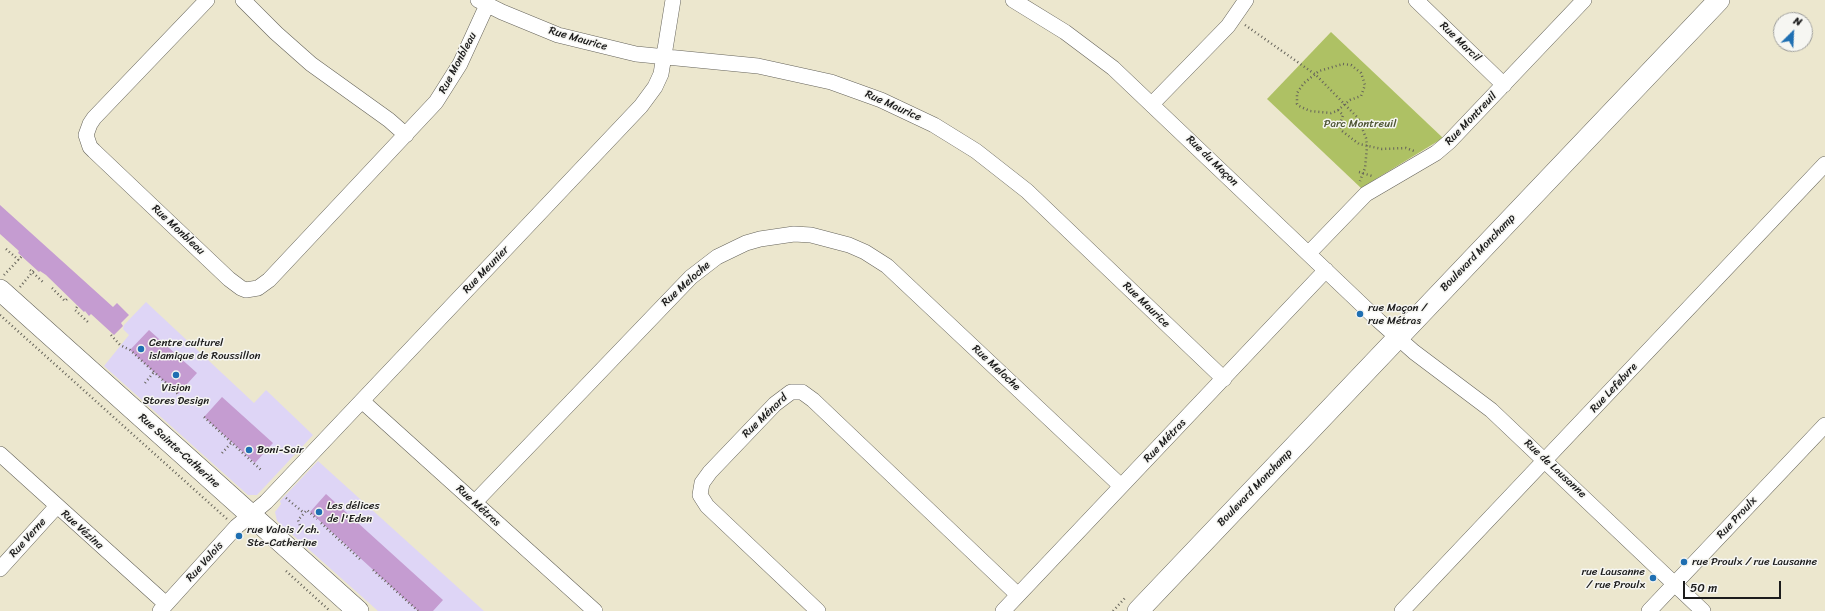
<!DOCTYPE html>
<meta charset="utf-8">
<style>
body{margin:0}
#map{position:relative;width:1825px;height:611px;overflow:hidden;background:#ece7ce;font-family:Sriracha,sans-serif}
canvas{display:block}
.north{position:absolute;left:1773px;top:12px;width:40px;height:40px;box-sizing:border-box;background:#f6f6f2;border:1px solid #9f9f9c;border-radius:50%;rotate:24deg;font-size:11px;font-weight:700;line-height:16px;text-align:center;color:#1c1c1c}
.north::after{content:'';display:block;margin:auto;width:14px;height:18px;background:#1f6fb2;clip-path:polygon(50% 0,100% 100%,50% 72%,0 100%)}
.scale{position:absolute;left:1683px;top:581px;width:98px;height:18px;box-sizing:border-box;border:2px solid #1c1c1c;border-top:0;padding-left:5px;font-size:12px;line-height:14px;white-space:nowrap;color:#1c1c1c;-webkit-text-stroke:3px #f6f6f2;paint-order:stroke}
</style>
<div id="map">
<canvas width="1825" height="611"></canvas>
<div class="north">N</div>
<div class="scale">50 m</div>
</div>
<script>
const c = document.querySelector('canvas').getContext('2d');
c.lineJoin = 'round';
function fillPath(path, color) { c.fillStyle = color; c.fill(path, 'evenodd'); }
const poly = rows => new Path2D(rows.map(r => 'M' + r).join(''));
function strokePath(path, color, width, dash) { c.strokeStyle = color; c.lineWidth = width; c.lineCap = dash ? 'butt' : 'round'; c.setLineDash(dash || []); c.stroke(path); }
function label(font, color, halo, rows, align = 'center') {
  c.font = font + ' Sriracha,sans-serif'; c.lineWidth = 3; c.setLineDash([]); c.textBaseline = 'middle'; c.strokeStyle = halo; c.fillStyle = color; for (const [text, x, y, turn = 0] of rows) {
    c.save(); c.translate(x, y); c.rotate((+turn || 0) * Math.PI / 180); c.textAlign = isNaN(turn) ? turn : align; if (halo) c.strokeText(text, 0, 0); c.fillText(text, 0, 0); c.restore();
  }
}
fillPath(poly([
 [146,302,254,403,266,390,313,435,257,495,248,495,104,366,129,335,123,329,124,325],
 [318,461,484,611,378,611,277,521,275,512,281,504,280,501]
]), '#ded5f6');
fillPath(poly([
 [1331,32,1443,138,1361,188,1267,99]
]), '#aec164');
fillPath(poly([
 [0,205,113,307,117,303,129,315,121,323,123,326,114,335,91,314,89,316,85,311,84,312,46,275,40,271,39,272,18,253,19,251,0,234],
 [149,330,197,373,178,394,130,350],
 [222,397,273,443,255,463,204,417],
 [326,494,443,600,433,611,418,611,310,512]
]), '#c59cd1');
const street = poly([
 [207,0,94,118,90,124,86,135,90,147,94,151,229,279,241,288,246,290,258,288,269,280,436,102,460,64,487,5],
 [243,0,276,33,311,64,389,120,406,135],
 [478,0,502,12,558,35,636,54,758,66,831,82,881,100,934,125,976,151,1027,191,1224,379],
 [1013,0,1065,32,1113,68,1379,321,1414,352,1491,410,1703,611],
 [1416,0,1504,85],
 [1152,104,1228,26,1246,0],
 [1309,253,1366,194,1436,153,1449,142,1584,0],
 [362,401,595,611],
 [0,454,166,604],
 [475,502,691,277,717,257,746,243,760,239,794,234,811,235,849,245,865,252,887,266,1121,486],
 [0,569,57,506],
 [160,611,236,527,266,502,641,106,655,87,661,74,673,0],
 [818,611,707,506,700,495,702,483,710,472,775,404,791,392,802,392,813,400,1018,595],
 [1003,611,1326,270],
 [1402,611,1825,164],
 [1649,611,1825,425]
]);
const secondary = poly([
 [0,290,358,611],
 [1138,611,1719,0]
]);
strokePath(street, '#65635a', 16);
strokePath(secondary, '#65635a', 22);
strokePath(poly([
 [1245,25,1316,75,1358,118,1366,138,1367,147,1365,168,1360,181],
 [1343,64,1351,65,1361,73,1365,85,1361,96,1350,100,1337,111,1331,113,1310,111,1299,106,1297,104,1297,93,1304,83,1319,71,1343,64],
 [1338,110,1343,115,1340,124,1342,131,1359,144,1382,149,1406,148,1414,151],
 [1359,172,1372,176],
 [6,249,21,262],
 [30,270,44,283],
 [4,275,22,256],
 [20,287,35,269],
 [52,288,65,301,68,298],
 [77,307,75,310,89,323],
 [0,315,227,519],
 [111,335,120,345,130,350,178,394],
 [145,383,154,372],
 [204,417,261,470],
 [222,453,232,442],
 [286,498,304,513],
 [321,523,362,561],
 [301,529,298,520,307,510,317,519],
 [373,570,418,611],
 [286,571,330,611],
 [1113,611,1125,598]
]), '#65635a', 2.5, [1, 3]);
strokePath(street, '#fff', 15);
strokePath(secondary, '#fff', 21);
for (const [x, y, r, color] of [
 [1360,314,4,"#1f6fb2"],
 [141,349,4,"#1f6fb2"],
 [176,375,4,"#1f6fb2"],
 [249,450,4,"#1f6fb2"],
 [319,512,4,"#1f6fb2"],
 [239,536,4,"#1f6fb2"],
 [1684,562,4,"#1f6fb2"],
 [1653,578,4,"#1f6fb2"]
]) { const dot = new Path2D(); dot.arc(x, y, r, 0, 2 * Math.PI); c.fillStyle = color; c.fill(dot); strokePath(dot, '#f6f6f2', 1.5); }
label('11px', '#1c1c1c', '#f6f6f2', [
 ["Rue Maurice",578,39,16],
 ["Rue Marcil",1460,42,44],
 ["Rue Monbleau",458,63,-62],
 ["Rue Maurice",893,106,24],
 ["Rue Montreuil",1471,119,-46],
 ["Rue du Maçon",1212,161,44],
 ["Rue Monbleau",178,230,43],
 ["Boulevard Monchamp",1478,253,-46],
 ["Rue Meunier",486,270,-46],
 ["Rue Meloche",686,284,-42],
 ["Rue Maurice",1146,305,44],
 ["Rue Meloche",996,368,43],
 ["Rue Lefebvre",1614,388,-47],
 ["Rue Ménard",765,416,-44],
 ["Rue Métras",1165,441,-46],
 ["Rue Sainte-Catherine",179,451,42],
 ["Rue de Lausanne",1555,469,43],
 ["Boulevard Monchamp",1255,488,-46],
 ["Rue Métras",478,506,42],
 ["Rue Proulx",1737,518,-47],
 ["Rue Vézina",82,530,42],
 ["Rue Verne",28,538,-48],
 ["Rue Valois",205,562,-48]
]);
label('11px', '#4f5635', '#f6f6f2', [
 ["Parc Montreuil",1360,124]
]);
label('11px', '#1c1c1c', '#f6f6f2', [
 ["rue Maçon /",1368,308],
 ["rue Métras",1368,321],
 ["Centre culturel",149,343],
 ["islamique de Roussillon",149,356],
 ["Vision",176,388,"center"],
 ["Stores Design",176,401,"center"],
 ["Boni-Soir",257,450],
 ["Les délices",327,506],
 ["de l'Eden",327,519],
 ["rue Valois / ch.",247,530],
 ["Ste-Catherine",247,543],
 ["rue Proulx / rue Lausanne",1692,562],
 ["rue Lausanne",1645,572,"right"],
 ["/ rue Proulx",1645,585,"right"]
], 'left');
</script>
